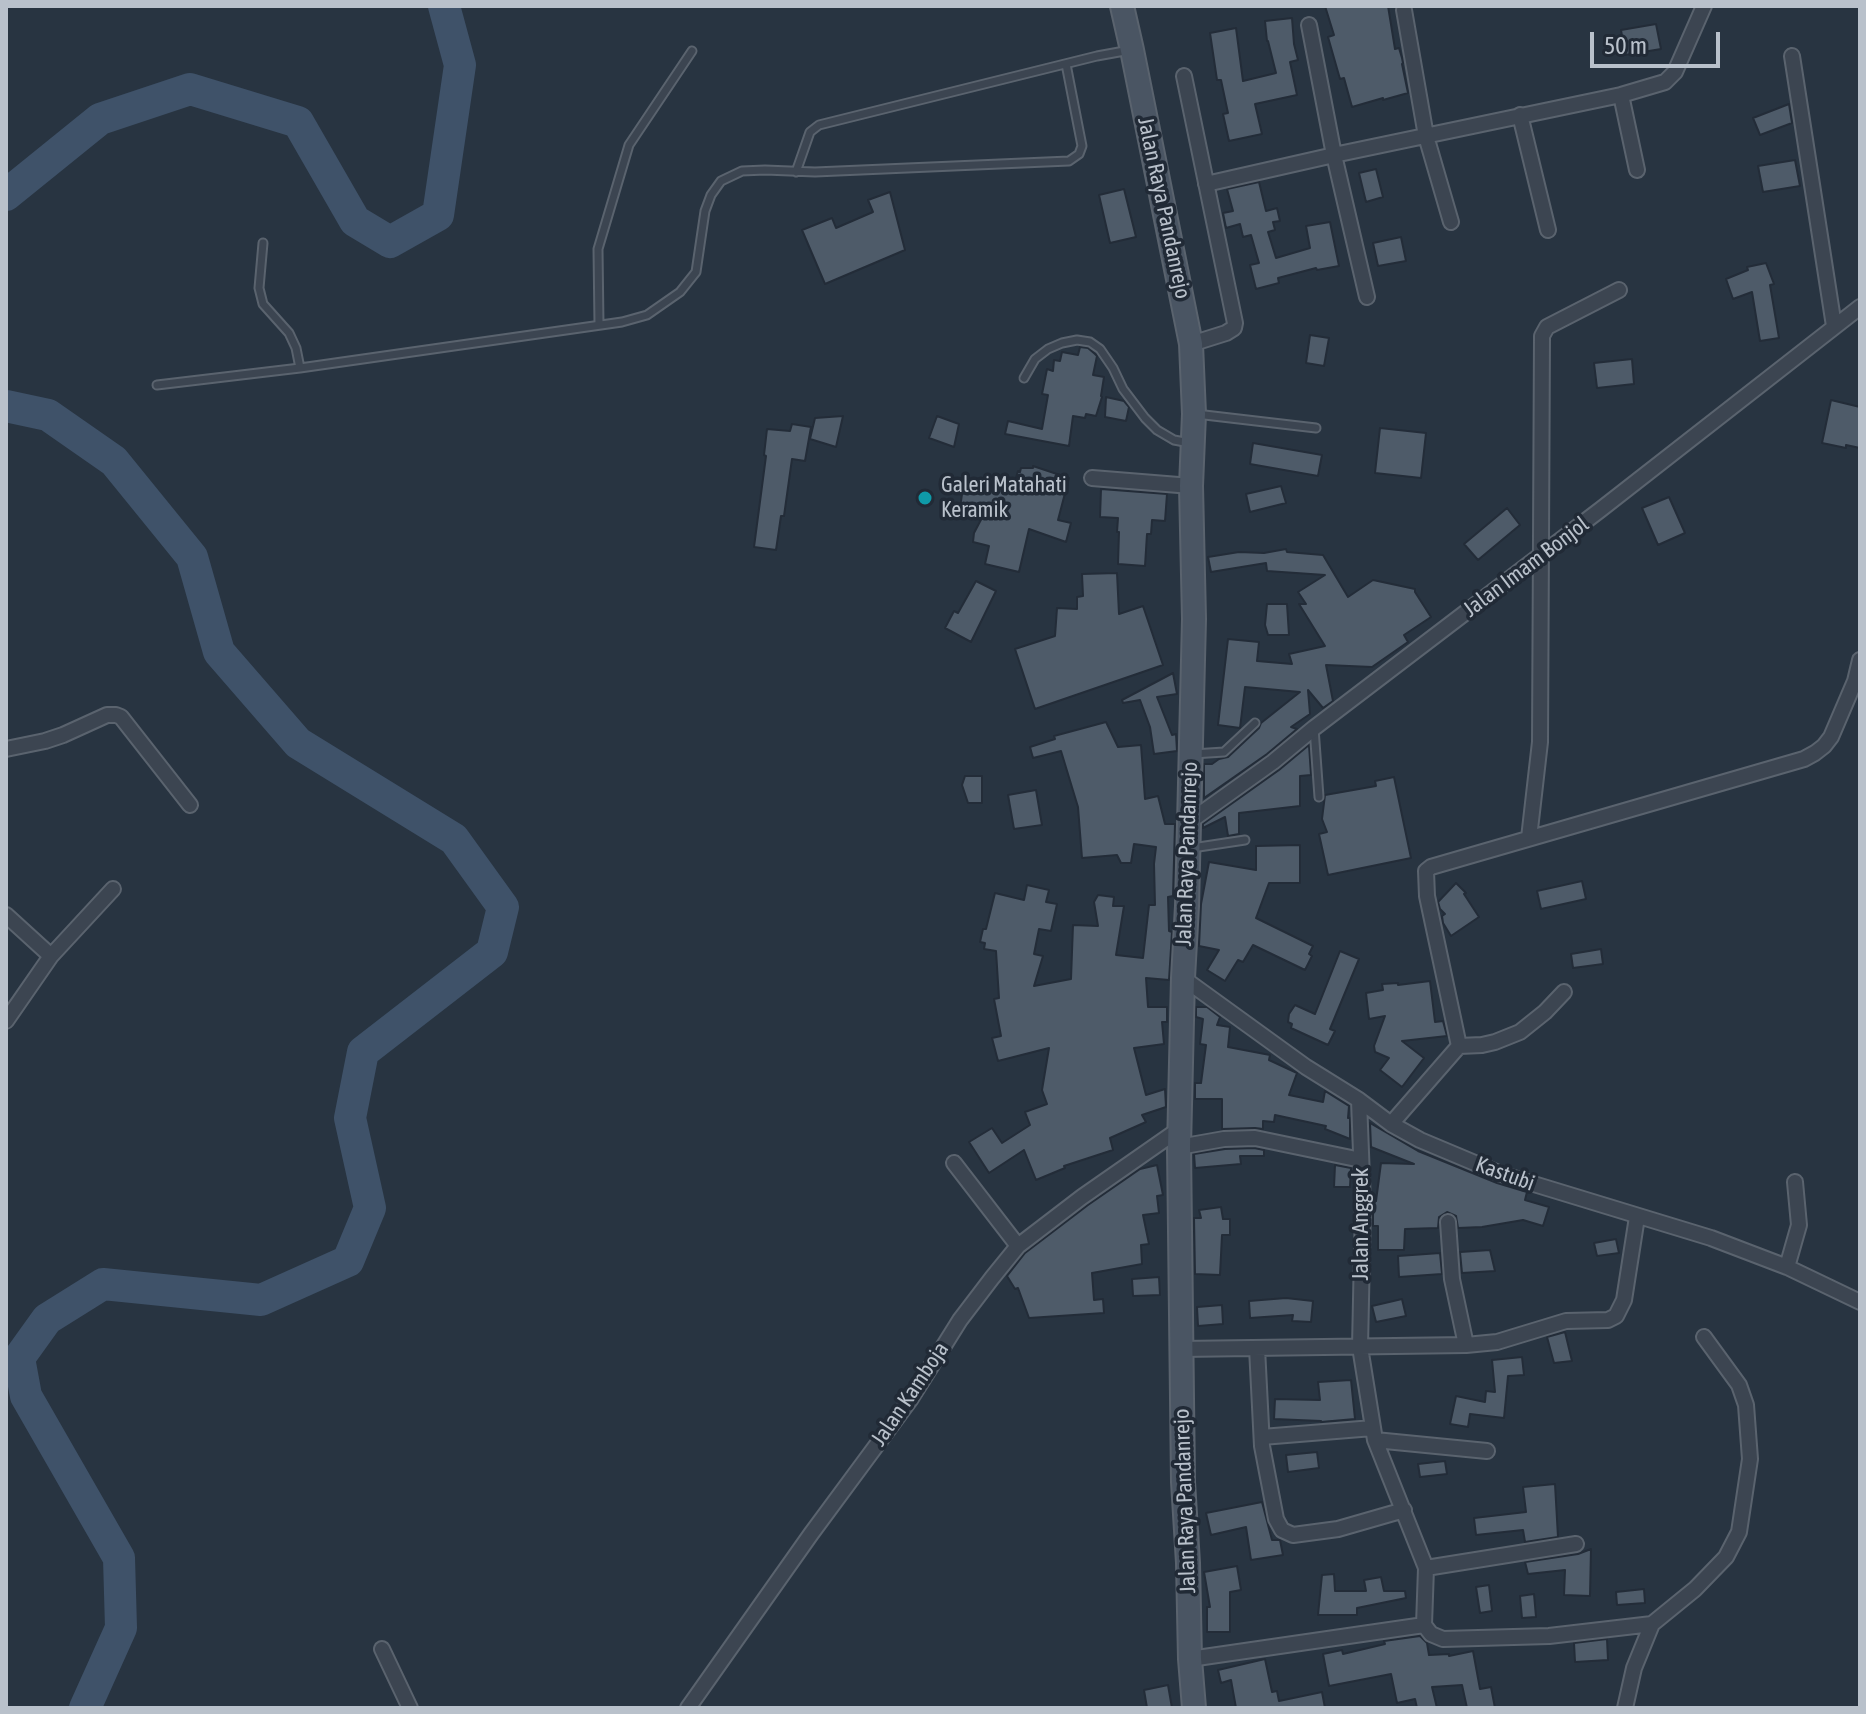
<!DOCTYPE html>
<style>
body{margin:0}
#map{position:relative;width:1866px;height:1714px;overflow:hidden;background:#283441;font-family:"Asap Condensed",sans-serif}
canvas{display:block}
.frame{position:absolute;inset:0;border:8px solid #b9c1cb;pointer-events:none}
.scale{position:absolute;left:1590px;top:32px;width:130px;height:36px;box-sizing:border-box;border:4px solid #b9c1cb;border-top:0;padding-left:10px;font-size:24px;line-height:28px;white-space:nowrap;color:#b9c1cb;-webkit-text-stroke:6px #212a36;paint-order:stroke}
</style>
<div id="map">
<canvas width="1866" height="1714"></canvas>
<div class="frame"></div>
<div class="scale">50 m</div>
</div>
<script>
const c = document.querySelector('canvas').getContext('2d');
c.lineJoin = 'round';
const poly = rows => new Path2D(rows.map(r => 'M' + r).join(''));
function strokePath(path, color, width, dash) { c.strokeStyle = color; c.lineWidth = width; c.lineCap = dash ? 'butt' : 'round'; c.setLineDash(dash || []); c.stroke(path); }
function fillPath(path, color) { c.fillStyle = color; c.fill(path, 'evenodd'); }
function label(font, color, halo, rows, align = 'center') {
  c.font = font + ' "Asap Condensed",sans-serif'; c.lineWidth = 7; c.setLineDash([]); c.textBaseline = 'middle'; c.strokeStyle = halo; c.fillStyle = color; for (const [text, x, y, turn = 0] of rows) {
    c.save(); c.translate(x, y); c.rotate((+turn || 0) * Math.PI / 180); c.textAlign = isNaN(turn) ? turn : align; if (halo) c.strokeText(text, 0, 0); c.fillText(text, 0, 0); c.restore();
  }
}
strokePath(poly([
 [6,195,100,119,190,89,298,122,355,221,390,242,438,215,460,65,444,6],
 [6,406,48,415,114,461,192,557,219,652,298,743,454,839,503,907,492,952,363,1052,350,1118,370,1208,348,1261,261,1300,103,1284,47,1319,19,1358,26,1396,119,1558,121,1628,85,1708]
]), '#3f5269', 32);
const building = poly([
 [1325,6,1388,6,1395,49,1399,48,1402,58,1403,63,1402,64,1408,93,1383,100,1383,98,1352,107,1344,78,1340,79,1328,37,1334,35,1325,6],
 [1292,18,1294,44,1298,60,1290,62,1297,95,1255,104,1262,134,1229,141,1223,114,1228,113,1221,80,1217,80,1210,33,1236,28,1243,81,1276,73,1268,41,1267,41,1265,21,1292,18],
 [1656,24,1661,49,1625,55,1621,30,1656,24],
 [1789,104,1792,123,1760,135,1753,118,1789,104],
 [1795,160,1800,186,1763,192,1758,166,1795,160],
 [1376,169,1383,197,1366,202,1359,173,1376,169],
 [1259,182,1266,211,1277,208,1280,221,1273,222,1275,230,1268,232,1276,258,1310,248,1306,226,1330,222,1339,266,1317,270,1316,268,1278,278,1279,283,1256,289,1250,265,1259,263,1251,235,1243,237,1240,224,1226,228,1223,213,1233,211,1227,189,1259,182],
 [1124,189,1136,237,1110,243,1099,195,1124,189],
 [890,192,905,250,825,284,802,230,832,218,836,228,873,212,868,200,890,192],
 [1401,237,1406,261,1378,266,1373,243,1401,237],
 [1766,263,1774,284,1770,285,1779,338,1760,341,1752,292,1733,299,1726,279,1748,270,1747,267,1766,263],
 [1310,335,1329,338,1324,366,1306,363,1310,335],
 [1080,347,1088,348,1095,354,1097,356,1093,375,1104,377,1101,396,1102,397,1096,416,1086,414,1085,418,1073,416,1069,446,1005,434,1008,421,1042,429,1048,395,1042,394,1047,369,1053,371,1054,360,1060,361,1062,352,1078,355,1080,347],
 [1632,359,1634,384,1597,388,1594,363,1632,359],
 [1106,397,1124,401,1129,407,1126,421,1105,417,1106,397],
 [1831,400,1860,407,1860,448,1846,445,1846,448,1822,443,1831,400],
 [843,416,836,447,810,439,815,418,843,416],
 [937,416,959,424,954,447,929,438,937,416],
 [792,424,811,427,805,461,792,459,784,516,781,516,776,550,754,547,766,456,764,455,767,429,790,431,792,424],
 [1380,428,1426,433,1421,478,1375,473,1380,428],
 [1253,443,1322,455,1318,476,1250,464,1253,443],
 [1033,466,1069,478,1058,520,1071,523,1066,542,1029,529,1019,572,985,564,989,546,973,542,974,533,985,512,960,508,964,480,985,484,986,477,991,477,1015,481,1018,471,1020,472,1021,468,1033,468,1033,466],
 [1281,486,1286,503,1250,512,1246,494,1281,486],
 [1101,489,1167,494,1165,521,1152,520,1151,534,1147,534,1145,566,1118,564,1119,532,1117,532,1118,518,1100,517,1101,489],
 [1669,497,1685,533,1658,545,1642,508,1669,497],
 [1507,508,1520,525,1478,560,1464,544,1507,508],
 [1286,549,1287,552,1323,555,1348,597,1373,580,1415,589,1415,592,1431,617,1404,635,1408,642,1372,667,1326,665,1333,701,1323,708,1308,690,1310,714,1291,727,1297,729,1267,754,1204,798,1204,764,1212,764,1219,759,1228,757,1259,728,1261,723,1300,692,1245,687,1240,728,1218,725,1228,639,1259,642,1257,661,1292,664,1289,654,1325,646,1299,604,1306,604,1298,592,1325,575,1267,571,1266,563,1211,572,1208,557,1239,552,1264,553,1286,549],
 [1117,573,1119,614,1143,606,1163,665,1035,709,1015,649,1055,636,1057,608,1077,609,1077,597,1083,596,1082,574,1117,573],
 [976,581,996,591,971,642,945,628,954,611,958,613,976,581],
 [1267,604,1287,604,1289,635,1268,635,1265,625,1267,604],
 [1173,673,1177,694,1157,697,1172,735,1176,734,1177,751,1154,754,1150,727,1140,700,1123,703,1122,700,1173,673],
 [1106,722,1118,747,1141,745,1145,799,1158,796,1165,824,1175,824,1173,896,1168,897,1169,931,1172,932,1169,980,1146,978,1148,1007,1167,1007,1167,1022,1162,1022,1164,1044,1134,1048,1146,1095,1165,1089,1166,1107,1142,1115,1146,1122,1110,1138,1113,1150,1064,1166,1065,1168,1036,1180,1024,1150,989,1173,969,1142,992,1128,1002,1143,1030,1125,1025,1112,1047,1104,1042,1090,1049,1048,998,1061,992,1038,1001,1036,994,999,999,998,996,951,984,949,985,943,980,942,983,929,986,929,995,893,1024,900,1027,885,1049,890,1046,902,1057,904,1051,931,1039,929,1034,954,1043,956,1034,986,1071,979,1073,925,1098,926,1094,902,1098,895,1114,897,1113,906,1124,906,1116,955,1143,958,1149,905,1155,905,1154,864,1156,847,1134,844,1131,863,1121,863,1117,855,1082,858,1078,807,1061,751,1033,758,1030,747,1055,739,1054,736,1106,722],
 [1309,745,1311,775,1300,776,1300,806,1239,813,1239,834,1228,836,1225,817,1203,828,1203,824,1279,770,1309,745],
 [965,776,982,776,982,803,968,803,962,785,965,776],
 [1394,777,1411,858,1328,875,1319,834,1327,832,1322,819,1325,795,1376,786,1375,781,1394,777],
 [1036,790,1042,825,1014,829,1008,795,1036,790],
 [1300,845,1300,883,1269,883,1256,918,1313,946,1309,954,1312,956,1305,970,1253,945,1243,962,1238,960,1225,981,1207,970,1219,950,1199,946,1201,904,1209,862,1256,870,1256,846,1300,845],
 [1582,881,1586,899,1541,909,1537,891,1582,881],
 [1456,883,1466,893,1464,894,1479,917,1451,936,1443,923,1442,916,1445,914,1440,909,1438,902,1456,883],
 [1601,949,1603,964,1573,968,1571,954,1601,949],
 [1340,951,1359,959,1330,1029,1335,1031,1328,1045,1291,1028,1292,1024,1288,1022,1289,1014,1295,1005,1315,1014,1340,951],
 [1430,981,1435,1022,1443,1021,1447,1036,1402,1041,1424,1058,1402,1087,1380,1070,1389,1058,1375,1052,1374,1046,1385,1016,1369,1019,1366,993,1383,990,1382,984,1398,983,1398,985,1430,981],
 [1196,1007,1207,1007,1220,1017,1217,1025,1230,1027,1228,1047,1270,1055,1269,1060,1297,1073,1289,1095,1323,1102,1325,1091,1349,1106,1348,1118,1350,1118,1350,1139,1325,1129,1326,1126,1275,1115,1274,1122,1263,1121,1263,1129,1255,1128,1222,1129,1222,1099,1195,1099,1195,1083,1201,1083,1206,1045,1200,1044,1203,1019,1196,1017,1196,1007],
 [1370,1123,1418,1151,1497,1183,1527,1192,1525,1200,1549,1207,1543,1226,1523,1220,1482,1227,1458,1228,1456,1216,1447,1212,1439,1217,1438,1228,1405,1229,1404,1250,1378,1250,1378,1226,1373,1226,1373,1201,1376,1201,1381,1163,1414,1164,1371,1147,1370,1123],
 [1254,1148,1264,1150,1264,1156,1240,1156,1241,1164,1195,1168,1194,1154,1225,1149,1254,1148],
 [1157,1165,1163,1195,1157,1196,1159,1213,1143,1215,1149,1244,1141,1245,1142,1264,1092,1273,1094,1300,1103,1299,1104,1313,1029,1318,1018,1288,1015,1289,1007,1276,1025,1253,1088,1205,1140,1169,1157,1165],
 [1335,1165,1351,1168,1350,1187,1334,1187,1335,1165],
 [1221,1207,1223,1219,1230,1219,1230,1235,1222,1235,1220,1275,1195,1274,1194,1218,1201,1218,1199,1210,1221,1207],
 [1616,1239,1619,1253,1597,1256,1594,1243,1616,1239],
 [1490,1250,1495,1271,1462,1273,1460,1252,1490,1250],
 [1440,1253,1442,1274,1399,1277,1398,1256,1440,1253],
 [1159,1277,1160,1295,1133,1296,1132,1279,1159,1277],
 [1286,1298,1313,1301,1311,1322,1292,1321,1293,1315,1250,1318,1249,1301,1286,1298],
 [1402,1299,1406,1316,1376,1322,1372,1306,1402,1299],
 [1222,1305,1223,1324,1198,1326,1197,1307,1222,1305],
 [1565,1332,1572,1361,1554,1363,1547,1337,1565,1332],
 [1522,1357,1524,1375,1508,1376,1504,1418,1470,1414,1468,1427,1450,1424,1456,1396,1485,1402,1486,1391,1495,1392,1492,1360,1522,1357],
 [1351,1380,1355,1419,1321,1422,1321,1421,1274,1419,1275,1399,1320,1400,1318,1382,1351,1380],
 [1317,1452,1319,1468,1288,1472,1286,1455,1317,1452],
 [1445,1461,1447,1474,1420,1477,1418,1464,1445,1461],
 [1555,1484,1558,1537,1525,1542,1523,1530,1476,1535,1474,1518,1526,1512,1523,1487,1555,1484],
 [1262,1502,1272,1540,1280,1540,1283,1555,1251,1560,1246,1527,1211,1535,1206,1513,1262,1502],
 [1591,1549,1590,1596,1564,1595,1565,1570,1528,1574,1525,1562,1578,1554,1591,1549],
 [1237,1566,1241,1590,1230,1592,1230,1632,1207,1632,1207,1607,1210,1607,1204,1572,1237,1566],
 [1334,1574,1335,1591,1366,1591,1364,1580,1381,1577,1384,1591,1405,1591,1406,1598,1357,1608,1357,1615,1318,1615,1322,1575,1334,1574],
 [1489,1585,1492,1611,1480,1613,1476,1587,1489,1585],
 [1644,1589,1645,1603,1617,1605,1616,1592,1644,1589],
 [1534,1594,1536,1617,1522,1618,1520,1596,1534,1594],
 [1420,1636,1427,1643,1429,1655,1449,1654,1449,1656,1473,1651,1480,1689,1491,1687,1495,1708,1467,1708,1462,1685,1432,1687,1437,1708,1417,1708,1415,1699,1397,1703,1391,1674,1329,1686,1323,1654,1342,1650,1343,1654,1385,1644,1384,1641,1420,1636],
 [1607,1639,1608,1660,1575,1662,1574,1643,1607,1639],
 [1265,1659,1272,1692,1277,1691,1279,1701,1322,1692,1325,1708,1236,1708,1231,1680,1221,1683,1218,1670,1265,1659],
 [1168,1685,1172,1708,1147,1708,1144,1690,1168,1685]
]);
fillPath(building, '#4e5b69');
strokePath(building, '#232c38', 2);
const service = poly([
 [796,172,810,132,819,125,1097,56,1130,50],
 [263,243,259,288,263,304,289,333,296,348,300,368],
 [599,324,598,249,629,145,692,51],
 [1024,378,1035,359,1048,349,1062,343,1077,340,1090,342,1100,349,1113,368,1123,389,1145,418,1157,430,1174,440,1190,443],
 [157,385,300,368,622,322,647,315,680,292,696,272,705,211,711,195,721,181,742,171,765,170,815,172,1069,161,1079,154,1082,146,1066,64],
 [1196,414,1316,428],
 [1314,728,1319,797],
 [1193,754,1224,752,1255,723],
 [1192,848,1245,840]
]);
const minor = poly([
 [1404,10,1426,136,1451,222],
 [1309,25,1334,155,1367,297],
 [1792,56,1834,326],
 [1184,76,1235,323,1234,328,1226,333,1191,344],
 [1621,95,1637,170],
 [1520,115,1548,230],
 [1206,184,1334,155,1621,95,1665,82,1675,72,1704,6],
 [1092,478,1191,486],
 [6,749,45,741,63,735,107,715,116,715,121,717,190,805],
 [1189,822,1273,762,1314,728,1600,510,1860,307],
 [1529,838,1540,742,1542,336,1547,327,1619,290],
 [6,915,51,956],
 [1183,978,1306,1067,1359,1100,1391,1124,1420,1140,1501,1174,1711,1238,1787,1267,1860,1302],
 [6,1021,51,956,113,889],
 [1459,1046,1482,1045,1495,1042,1520,1032,1545,1012,1564,992],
 [1391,1124,1459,1046,1427,896,1426,871,1431,867,1804,759,1815,753,1824,746,1831,737,1855,681,1860,660],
 [1179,1147,1224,1139,1255,1138,1361,1160],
 [954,1163,1018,1246],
 [1787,1267,1799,1225,1795,1182],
 [1466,1345,1497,1342,1566,1321,1608,1320,1616,1316,1624,1300,1637,1217],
 [1257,1348,1262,1446,1276,1519,1282,1530,1293,1535,1338,1529,1404,1510],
 [1181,1349,1466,1345,1452,1279,1448,1222],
 [1262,1437,1373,1428],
 [1375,1440,1487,1451],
 [1426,1568,1576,1544],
 [1424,1625,1431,1634,1443,1639,1549,1636,1652,1624],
 [382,1649,410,1708],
 [1190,1659,1424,1625,1426,1568,1375,1440,1360,1347,1363,1205,1359,1100],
 [688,1708,811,1534,910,1400,960,1320,992,1278,1018,1246,1082,1197,1181,1128],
 [1625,1708,1634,1668,1652,1624,1695,1589,1726,1557,1739,1532,1750,1459,1746,1405,1739,1385,1704,1337]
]);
const secondary = poly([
 [1122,6,1132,50,1191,344,1194,414,1191,486,1194,619,1187,906,1183,978,1179,1147,1183,1482,1188,1563,1190,1659,1194,1708]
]);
strokePath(service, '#5a636e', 11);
strokePath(minor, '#5a636e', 18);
strokePath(secondary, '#5a636e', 26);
strokePath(service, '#3c4551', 7);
strokePath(minor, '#3c4551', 14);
strokePath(secondary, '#4a5563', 22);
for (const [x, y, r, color] of [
 [925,498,8,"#0f9aa8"]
]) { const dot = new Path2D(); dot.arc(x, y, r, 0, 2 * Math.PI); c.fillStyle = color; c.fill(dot); strokePath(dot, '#212a36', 3); }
label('22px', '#b9c1cb', '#212a36', [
 ["Jalan Raya Pandanrejo",1164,208,78],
 ["Jalan Imam Bonjol",1526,567,-37],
 ["Jalan Raya Pandanrejo",1187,854,-88],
 ["Kastubi",1505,1174,20],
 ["Jalan Anggrek",1361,1224,-90],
 ["Jalan Kamboja",910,1394,-56],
 ["Jalan Raya Pandanrejo",1185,1501,-92]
]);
label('22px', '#b9c1cb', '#212a36', [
 ["Galeri Matahati",941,485],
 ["Keramik",941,510]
], 'left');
</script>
